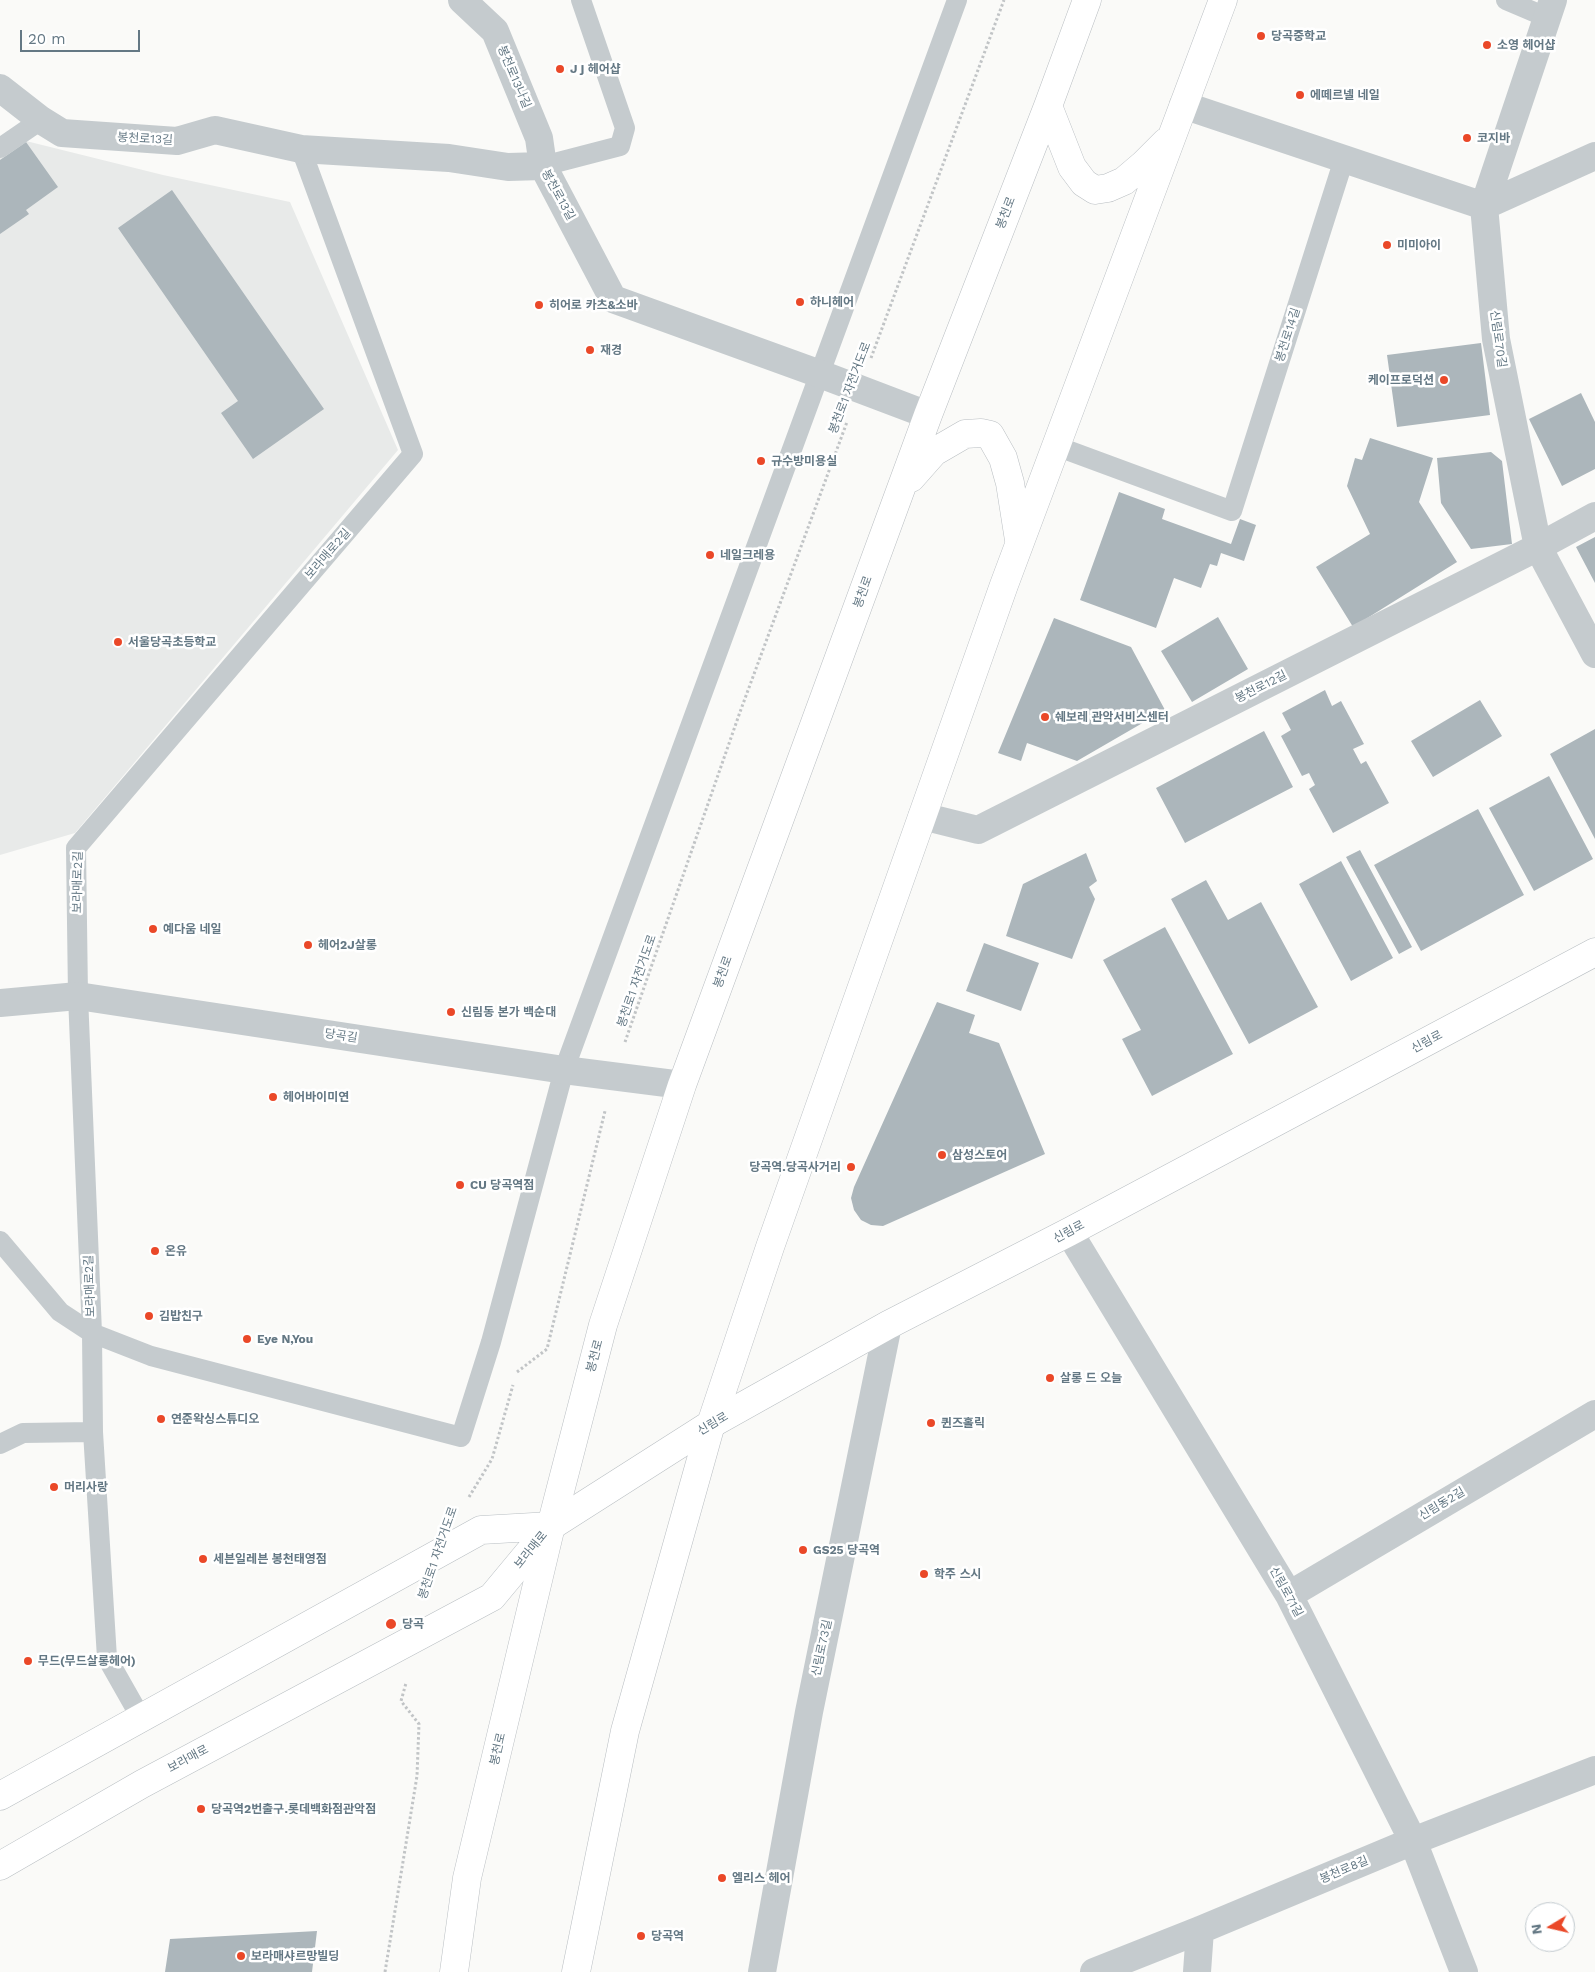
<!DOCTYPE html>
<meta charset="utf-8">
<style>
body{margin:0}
#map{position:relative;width:1595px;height:1972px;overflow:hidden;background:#fafaf8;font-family:"Work Sans",sans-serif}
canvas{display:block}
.north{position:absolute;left:1525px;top:1902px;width:50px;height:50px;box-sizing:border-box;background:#fff;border:1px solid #c1c9ce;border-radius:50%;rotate:261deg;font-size:14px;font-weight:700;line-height:20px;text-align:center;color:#647884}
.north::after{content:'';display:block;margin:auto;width:18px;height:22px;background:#ea4828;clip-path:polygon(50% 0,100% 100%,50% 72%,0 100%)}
.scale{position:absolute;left:20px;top:30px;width:120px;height:22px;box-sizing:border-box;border:2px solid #647884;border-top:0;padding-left:6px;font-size:15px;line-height:18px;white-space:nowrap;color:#647884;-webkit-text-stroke:4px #fff;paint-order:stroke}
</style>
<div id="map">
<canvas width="1595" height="1972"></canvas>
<div class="north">N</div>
<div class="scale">20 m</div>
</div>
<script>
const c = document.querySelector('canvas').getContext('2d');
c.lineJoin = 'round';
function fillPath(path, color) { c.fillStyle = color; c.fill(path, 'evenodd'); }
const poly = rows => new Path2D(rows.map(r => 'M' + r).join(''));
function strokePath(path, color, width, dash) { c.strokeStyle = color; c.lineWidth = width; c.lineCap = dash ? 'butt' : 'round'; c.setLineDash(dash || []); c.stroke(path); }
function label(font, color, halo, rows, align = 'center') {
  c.font = font + ' "Work Sans","Noto Sans KR",sans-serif'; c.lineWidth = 5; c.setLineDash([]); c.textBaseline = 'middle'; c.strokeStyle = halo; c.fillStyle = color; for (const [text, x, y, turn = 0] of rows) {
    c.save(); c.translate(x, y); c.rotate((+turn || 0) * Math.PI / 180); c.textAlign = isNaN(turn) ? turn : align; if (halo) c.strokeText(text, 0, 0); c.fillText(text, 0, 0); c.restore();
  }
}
fillPath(poly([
 [26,141,163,175,290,202,398,450,75,833,0,855,0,158]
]), '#e8eae9');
fillPath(poly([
 [26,142,58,187,26,210,29,214,0,234,0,160],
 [172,190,324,409,253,459,221,413,238,401,118,228],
 [1481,343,1490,415,1397,427,1387,355],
 [1581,393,1595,422,1595,469,1562,486,1529,419],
 [1370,438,1433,458,1419,502,1457,562,1353,627,1316,567,1370,534,1347,486,1355,458,1362,460],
 [1491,452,1502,461,1512,544,1471,549,1441,503,1437,458],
 [1119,492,1165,509,1162,519,1231,544,1240,519,1256,525,1244,561,1221,553,1217,566,1210,564,1201,588,1174,578,1156,628,1080,600],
 [1595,537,1595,583,1576,547],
 [1218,617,1248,669,1192,702,1161,651],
 [1054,618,1131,647,1165,710,1077,761,1027,743,1021,761,998,753],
 [1325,690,1332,706,1341,701,1364,744,1353,749,1361,764,1366,761,1389,803,1333,833,1309,789,1315,785,1309,773,1302,776,1281,736,1291,730,1282,713],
 [1480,700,1502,736,1433,777,1411,741],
 [1595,729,1595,839,1550,754],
 [1264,731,1293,787,1185,843,1156,788],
 [1549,776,1593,859,1534,891,1489,808],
 [1478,809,1524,895,1421,951,1374,865],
 [1360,850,1412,947,1399,954,1346,857],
 [1086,853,1097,881,1089,887,1095,899,1072,959,1006,936,1023,884],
 [1341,861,1393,958,1351,981,1299,884],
 [1206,880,1228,920,1261,902,1318,1007,1249,1044,1171,899],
 [1165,927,1233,1054,1152,1096,1122,1039,1141,1030,1103,960],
 [984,943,1039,963,1021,1011,966,991],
 [937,1002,975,1015,969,1033,999,1043,1045,1154,883,1226,871,1225,861,1220,854,1210,851,1198,854,1187],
 [317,1931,312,1972,165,1972,170,1939]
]), '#acb6bb');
const secondary = poly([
 [0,1796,481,1530,551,1526],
 [0,1866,142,1784,492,1597,551,1526,711,1424,888,1325,1069,1232,1595,952]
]);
const primary = poly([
 [1048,106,1072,167,1084,183,1095,190,1108,188,1124,181,1144,164,1166,142],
 [911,478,934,452,965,434,981,433,990,435,1003,458,1010,483,1019,540],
 [454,1972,467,1878,551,1526,603,1325,682,1085,928,415,1048,106,1087,0],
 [576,1972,625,1731,711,1424,770,1247,1004,585,1223,0]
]);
strokePath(secondary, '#b8bec2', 29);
strokePath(primary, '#b9bec2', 29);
strokePath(poly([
 [871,358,1004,0],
 [625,1042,740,712,847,422],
 [517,1372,547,1349,605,1111],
 [469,1497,492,1459,513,1385],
 [385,1972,417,1776,419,1724,401,1701,406,1683]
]), '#c1c4c6', 3, [2.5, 2.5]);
strokePath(poly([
 [1506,0,1546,17],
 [0,148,41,120],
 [543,166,620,146,625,128,581,0],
 [1056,446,1232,511,1344,159],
 [0,1241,60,1312,92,1333,151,1356,461,1437,491,1342,564,1070,957,0],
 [0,1444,23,1433,93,1432],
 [141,1718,107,1658,93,1432,92,1333,78,996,76,848,413,454,301,149]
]), '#c5cbce', 20);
strokePath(poly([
 [462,0,495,31,539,138,543,166],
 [1553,0,1484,206,1496,339,1538,547,1595,654],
 [0,88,41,120,62,133,177,141,215,130,301,149,449,158,508,167,543,166,613,299,820,374,928,415],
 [1183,105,1484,206,1595,156],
 [922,816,978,830,1538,547,1595,516],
 [0,1003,78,996,564,1070,682,1085],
 [1069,1232,1289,1595,1413,1841,1464,1972],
 [1289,1595,1595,1414],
 [762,1972,809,1712,888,1325],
 [1094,1972,1200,1930,1413,1841,1595,1770],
 [1197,1972,1200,1930]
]), '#c5cbce', 28);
strokePath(secondary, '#fff', 28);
strokePath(primary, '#fff', 28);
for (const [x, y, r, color] of [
 [1261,36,5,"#ea4828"],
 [1487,45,5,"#ea4828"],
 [560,69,5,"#ea4828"],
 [1300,95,5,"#ea4828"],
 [1467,138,5,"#ea4828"],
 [1387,245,5,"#ea4828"],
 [800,302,5,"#ea4828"],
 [539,305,5,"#ea4828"],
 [590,350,5,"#ea4828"],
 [1444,380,5,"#ea4828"],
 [761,461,5,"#ea4828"],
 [710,555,5,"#ea4828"],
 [118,642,5,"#ea4828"],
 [1045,717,5,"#ea4828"],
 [153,929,5,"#ea4828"],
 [308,945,5,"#ea4828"],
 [451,1012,5,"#ea4828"],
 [273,1097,5,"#ea4828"],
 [942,1155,5,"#ea4828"],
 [851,1167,5,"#ea4828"],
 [460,1185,5,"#ea4828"],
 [155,1251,5,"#ea4828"],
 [149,1316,5,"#ea4828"],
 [247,1339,5,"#ea4828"],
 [1050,1378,5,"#ea4828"],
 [161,1419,5,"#ea4828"],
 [931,1423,5,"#ea4828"],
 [54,1487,5,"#ea4828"],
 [803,1550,5,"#ea4828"],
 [203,1559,5,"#ea4828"],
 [924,1574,5,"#ea4828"],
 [391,1624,6,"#ea4828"],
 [28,1661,5,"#ea4828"],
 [201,1809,5,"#ea4828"],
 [722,1878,5,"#ea4828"],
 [641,1936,5,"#ea4828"],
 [241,1956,5,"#ea4828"]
]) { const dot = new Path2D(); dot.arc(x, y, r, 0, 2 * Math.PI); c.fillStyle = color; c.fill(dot); strokePath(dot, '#fff', 2); }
label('bold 12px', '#647884', '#fff', [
 ["당곡중학교",1271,36],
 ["소영 헤어샵",1497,45],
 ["J j 헤어샵",570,69],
 ["에떼르넬 네일",1310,95],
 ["코지바",1477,138],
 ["미미아이",1397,245],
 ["하니헤어",810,302],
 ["히어로 카츠&소바",549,305],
 ["재경",600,350],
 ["케이프로덕션",1434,380,"right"],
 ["규수방미용실",771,461],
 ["네일크레용",720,555],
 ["서울당곡초등학교",128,642],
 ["쉐보레 관악서비스센터",1055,717],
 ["예다움 네일",163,929],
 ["헤어2J살롱",318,945],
 ["신림동 본가 백순대",461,1012],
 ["헤어바이미연",283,1097],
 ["삼성스토어",952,1155],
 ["당곡역.당곡사거리",841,1167,"right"],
 ["CU 당곡역점",470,1185],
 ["온유",165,1251],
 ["김밥친구",159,1316],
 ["Eye N,You",257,1339],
 ["살롱 드 오늘",1060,1378],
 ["연준왁싱스튜디오",171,1419],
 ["퀸즈홀릭",941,1423],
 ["머리사랑",64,1487],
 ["GS25 당곡역",813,1550],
 ["세븐일레븐 봉천태영점",213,1559],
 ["학주 스시",934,1574],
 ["당곡",402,1624],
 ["무드(무드살롱헤어)",38,1661],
 ["당곡역2번출구.롯데백화점관악점",211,1809],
 ["엘리스 헤어",732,1878],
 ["당곡역",651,1936],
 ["보라매샤르망빌딩",251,1956]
], 'left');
label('12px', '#647884', '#fff', [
 ["봉천로13나길",514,77,67],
 ["봉천로13길",145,139,3],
 ["봉천로13길",558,195,61],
 ["봉천로",1006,213,-69],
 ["봉천로14길",1288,335,-72],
 ["신림로70길",1498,339,82],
 ["봉천로1 자전거도로",850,388,-69],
 ["보라매로2길",328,554,-49],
 ["봉천로",863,592,-70],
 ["봉천로12길",1261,687,-27],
 ["보라매로2길",78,882,-89],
 ["봉천로",723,972,-70],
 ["봉천로1 자전거도로",637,981,-71],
 ["당곡길",341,1036,9],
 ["신림로",1427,1042,-28],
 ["신림로",1069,1232,-28],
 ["보라매로2길",90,1286,-92],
 ["봉천로",595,1356,-75],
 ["신림로",713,1424,-31],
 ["신림동2길",1442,1504,-31],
 ["보라매로",531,1550,-51],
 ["봉천로1 자전거도로",438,1553,-71],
 ["신림로71길",1286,1592,61],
 ["신림로73길",822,1648,-78],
 ["봉천로",498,1749,-77],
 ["보라매로",188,1759,-28],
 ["봉천로8길",1344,1870,-23]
]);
</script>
